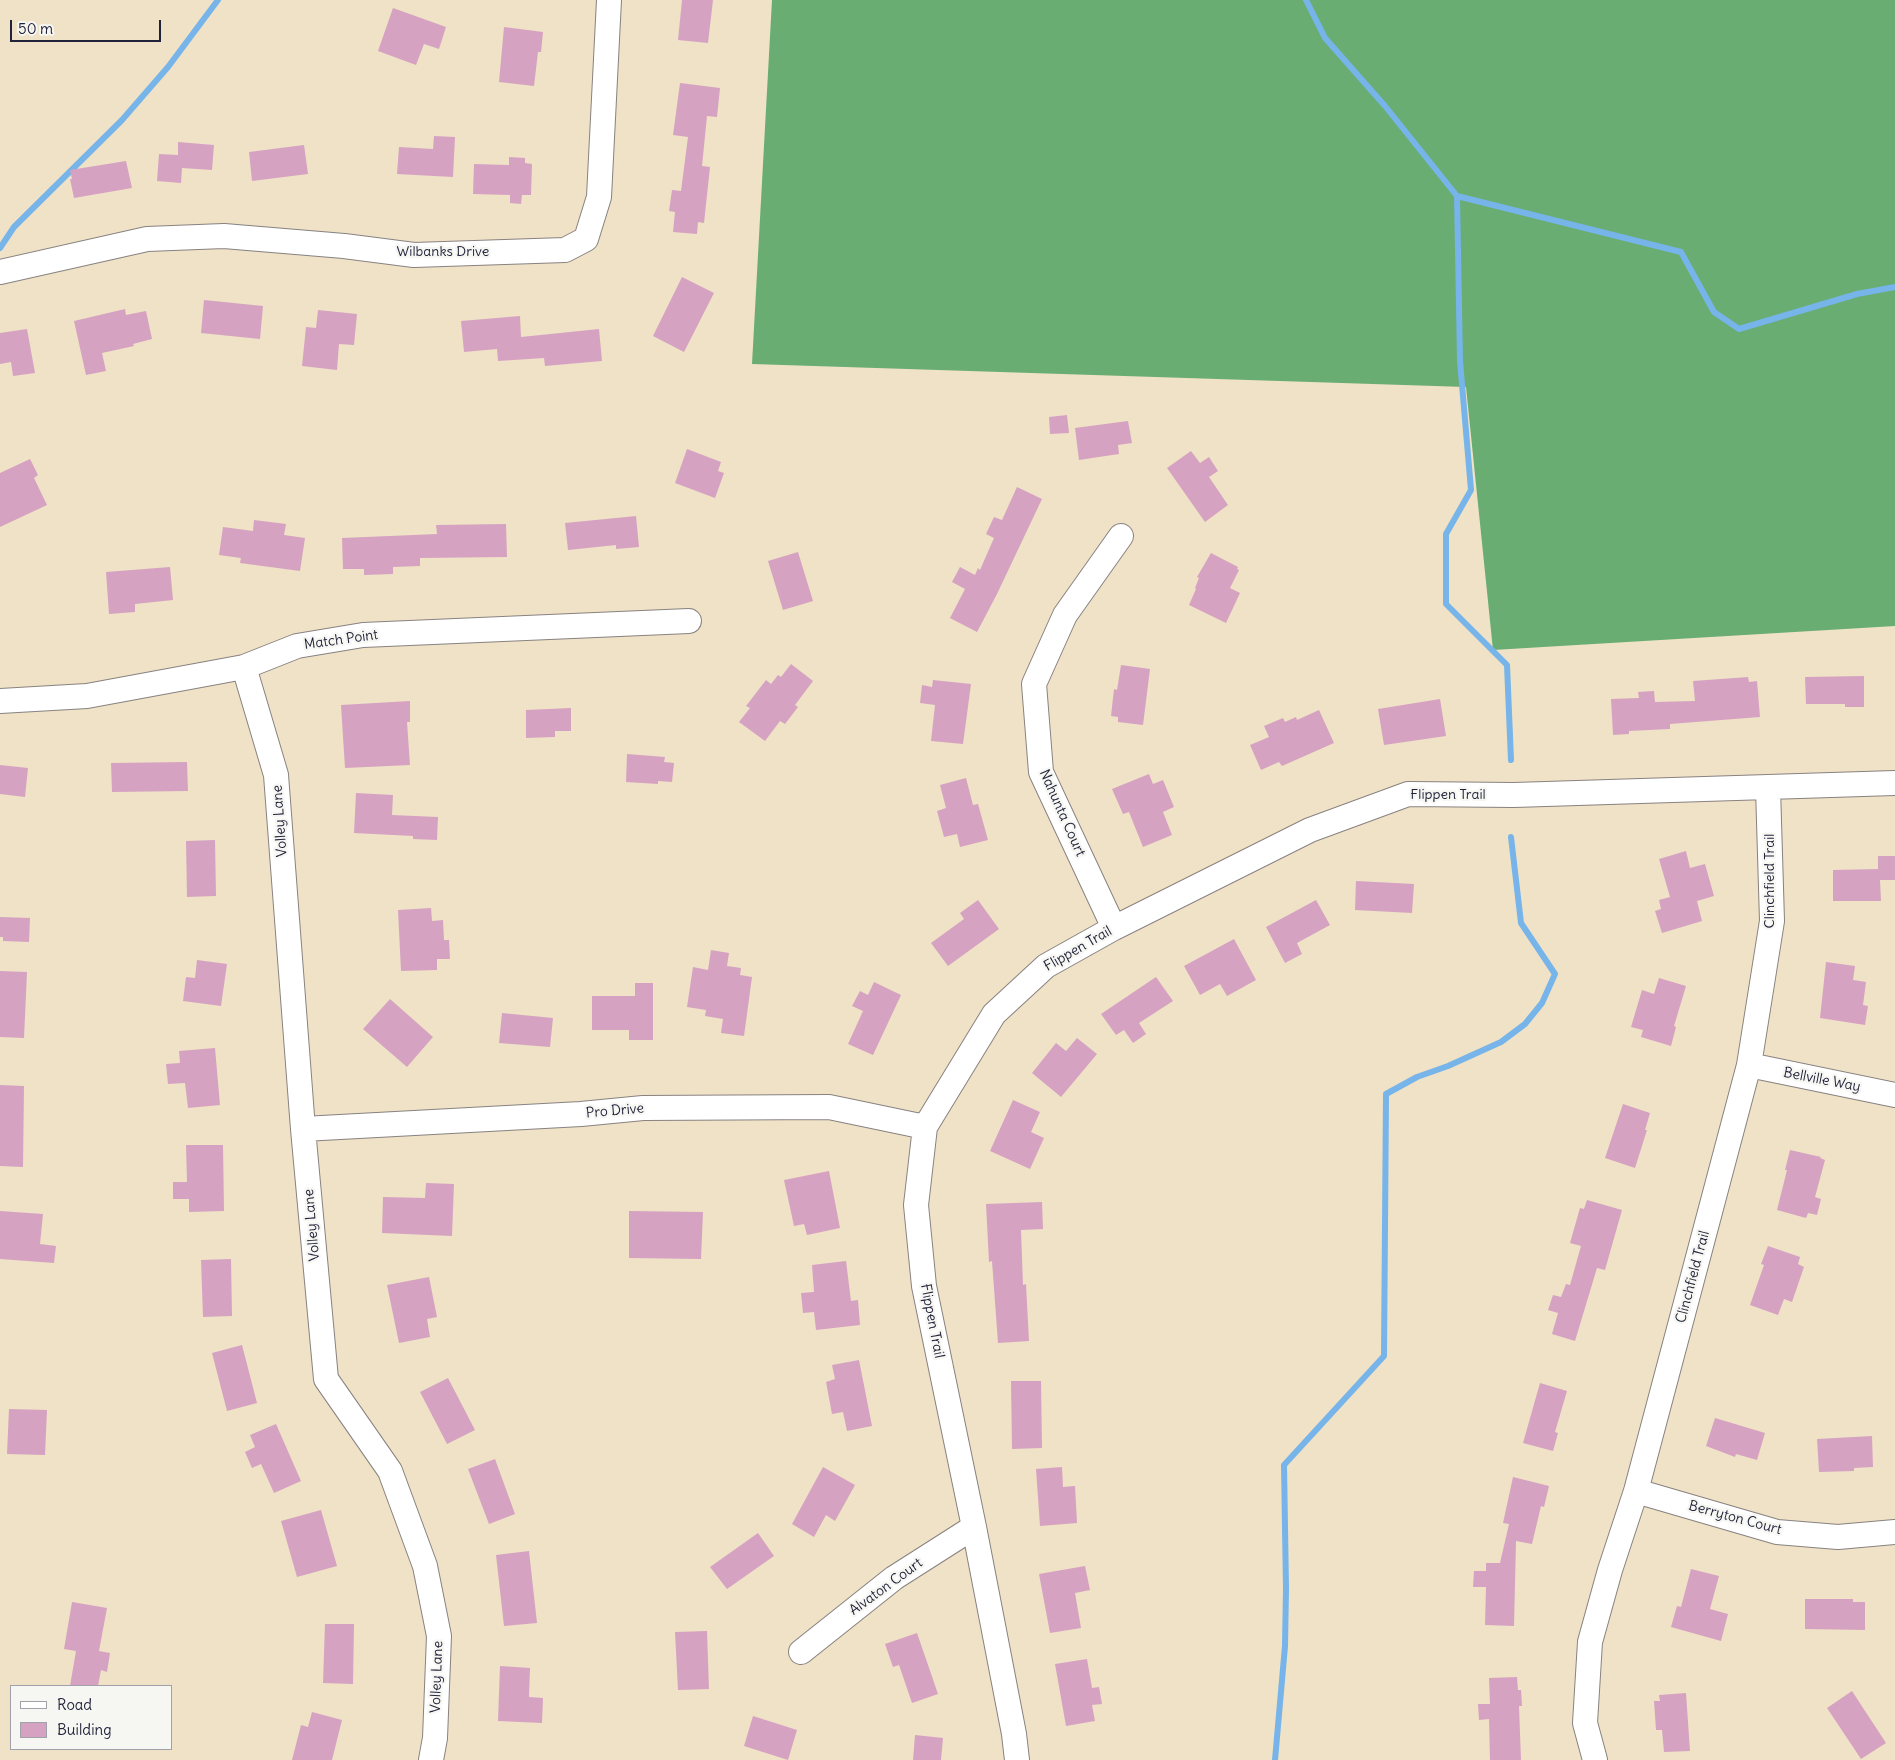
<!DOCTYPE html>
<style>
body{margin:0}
#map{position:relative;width:1895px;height:1760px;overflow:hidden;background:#efe2c6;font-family:Delius,sans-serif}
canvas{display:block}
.legend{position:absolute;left:10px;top:1685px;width:162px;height:65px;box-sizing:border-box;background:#f6f6f2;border:1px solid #a1a1a9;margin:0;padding:6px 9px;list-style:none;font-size:15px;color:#22223b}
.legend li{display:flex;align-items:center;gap:10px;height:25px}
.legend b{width:25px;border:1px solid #a1a1a9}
.scale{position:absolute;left:10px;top:20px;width:151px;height:22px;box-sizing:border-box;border:2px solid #22223b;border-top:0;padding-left:6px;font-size:15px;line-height:18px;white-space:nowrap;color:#22223b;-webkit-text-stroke:4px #f6f6f2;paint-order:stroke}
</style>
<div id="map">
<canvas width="1895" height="1760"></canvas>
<ul class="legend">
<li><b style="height:6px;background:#fff"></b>Road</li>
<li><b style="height:14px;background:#d6a2c2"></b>Building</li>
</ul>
<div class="scale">50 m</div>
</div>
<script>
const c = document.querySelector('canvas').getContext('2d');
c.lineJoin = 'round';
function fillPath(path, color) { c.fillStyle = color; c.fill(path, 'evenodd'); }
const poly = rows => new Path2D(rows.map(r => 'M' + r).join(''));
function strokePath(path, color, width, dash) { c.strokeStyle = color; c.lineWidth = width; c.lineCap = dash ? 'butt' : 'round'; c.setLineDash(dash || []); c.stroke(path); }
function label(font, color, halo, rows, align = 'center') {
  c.font = font + ' Delius,sans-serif'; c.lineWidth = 4.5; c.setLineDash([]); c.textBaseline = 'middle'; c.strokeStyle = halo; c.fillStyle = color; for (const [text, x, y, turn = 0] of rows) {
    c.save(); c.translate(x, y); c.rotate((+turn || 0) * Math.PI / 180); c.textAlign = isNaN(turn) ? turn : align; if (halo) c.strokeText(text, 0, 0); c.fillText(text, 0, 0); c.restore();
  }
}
fillPath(poly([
 [772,0,1895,0,1895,626,1493,650,1466,387,752,364]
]), '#69ad72');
strokePath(poly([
 [1306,0,1325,38,1385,106,1457,196,1681,252,1714,312,1739,329,1857,294,1895,287],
 [1457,196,1460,361,1471,490,1446,534,1446,604,1507,665,1511,760],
 [0,248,14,227,122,120,168,67,218,0],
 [1275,1760,1285,1646,1286,1589,1284,1465,1384,1356,1386,1094,1417,1077,1448,1066,1501,1042,1525,1024,1542,1003,1555,974,1521,923,1511,837]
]), '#76b4e9', 6);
fillPath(poly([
 [682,0,713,0,708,43,678,40],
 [393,8,446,27,439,49,424,44,416,65,378,51],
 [504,27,543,32,541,52,538,52,534,86,499,82],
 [680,83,720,88,717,117,707,116,702,166,710,167,704,223,698,222,697,234,673,232,675,212,669,211,672,190,681,191,688,137,673,135],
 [434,136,455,137,453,177,397,174,399,147,433,149],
 [178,142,214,145,212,170,182,168,181,183,157,181,159,154,178,155],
 [304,145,308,174,252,181,249,152],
 [509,157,525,158,525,163,532,164,531,195,522,195,521,204,510,203,510,195,473,194,474,164,509,165],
 [126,161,132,188,74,198,70,179,72,179,70,170],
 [682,277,714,293,684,352,653,336],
 [204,300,263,306,260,339,201,333],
 [125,309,126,315,146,311,152,339,133,344,134,346,102,353,106,371,86,375,74,321],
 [318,310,357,314,354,345,339,344,337,370,302,366,306,327,316,328],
 [520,316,521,337,599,329,602,361,545,366,544,358,498,361,497,349,464,352,461,321],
 [27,329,35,373,13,376,11,362,0,364,0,333],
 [1067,415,1069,433,1050,434,1049,417],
 [1128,421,1132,443,1118,445,1119,454,1079,460,1075,428],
 [687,449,721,462,718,471,724,473,715,498,675,483],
 [1191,451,1200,463,1209,457,1218,471,1209,477,1228,505,1205,522,1167,468],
 [30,459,38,475,34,478,47,505,0,527,0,473],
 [1017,487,1042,499,997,594,977,632,950,618,965,589,952,582,960,567,975,575,978,568,980,570,994,538,986,534,994,517,1002,520],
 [636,516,639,547,616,549,616,545,568,550,565,523],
 [254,520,286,524,284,535,305,538,300,571,240,563,241,558,219,555,223,527,253,531],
 [506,524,507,557,420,558,420,566,393,567,393,574,364,575,364,569,343,569,342,538,437,534,436,525],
 [798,552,813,601,783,610,768,561],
 [1211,553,1238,567,1237,569,1239,570,1230,588,1240,593,1226,623,1189,605,1196,589,1195,588,1199,578,1197,577],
 [170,567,173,600,135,604,135,612,109,614,106,572],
 [791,664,813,681,795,705,798,707,785,724,780,721,765,741,739,722,750,708,746,706,766,680,771,684,778,675,781,677],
 [1121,665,1150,669,1143,725,1118,722,1118,717,1111,716,1114,689,1117,690],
 [1864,676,1864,707,1845,707,1845,704,1806,704,1805,677],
 [1748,677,1749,682,1757,681,1760,717,1670,724,1670,729,1629,731,1629,734,1613,735,1611,699,1639,698,1638,692,1654,691,1655,702,1695,701,1693,681],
 [933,680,971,684,963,744,931,741,935,705,920,703,922,685,932,687],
 [1440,699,1446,736,1384,745,1378,709],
 [410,701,410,722,407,722,410,765,345,768,341,705],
 [571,708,571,731,555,731,555,737,526,738,526,710],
 [1319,710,1334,743,1282,766,1279,762,1261,770,1250,745,1269,737,1264,726,1283,718,1285,722,1296,717,1297,720],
 [627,754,665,757,664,762,674,763,672,782,658,781,658,784,626,782],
 [187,762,188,791,112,792,111,763],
 [0,765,28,768,25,797,0,794],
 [1149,774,1153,784,1163,780,1174,807,1163,812,1172,835,1143,847,1129,812,1123,814,1112,789],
 [966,778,973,805,978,804,988,840,960,847,957,834,944,837,937,811,946,808,940,785],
 [356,793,393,795,392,815,438,817,437,840,413,839,413,836,354,833],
 [215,840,216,896,187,897,186,841],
 [1686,851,1690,868,1705,864,1714,896,1697,901,1702,921,1662,933,1655,911,1661,909,1659,900,1670,897,1659,859],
 [1878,856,1895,856,1895,880,1880,880,1881,901,1833,901,1833,870,1878,869],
 [1356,881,1414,884,1412,913,1355,910],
 [978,900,999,929,948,966,931,943,964,919,960,913],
 [1316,900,1330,925,1297,943,1302,954,1285,963,1266,927],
 [431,908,432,921,443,920,444,940,449,940,450,959,437,959,437,970,401,971,398,910],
 [0,917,30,918,29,942,3,941,3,937,0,937],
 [1234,939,1256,980,1227,996,1220,984,1200,995,1184,966],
 [711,950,729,953,727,966,741,968,740,975,752,977,744,1036,721,1033,723,1019,705,1016,706,1010,687,1007,693,967,708,970],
 [197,960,227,964,221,1006,183,1001,186,977,195,978],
 [1826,962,1855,966,1853,980,1866,982,1863,1005,1868,1006,1865,1025,1820,1018],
 [0,971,27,972,24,1038,0,1037],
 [1156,977,1173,1001,1139,1023,1146,1034,1133,1043,1124,1030,1116,1035,1101,1014],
 [1659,978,1686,986,1674,1026,1676,1027,1671,1046,1641,1037,1643,1030,1631,1027,1642,990,1654,994],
 [874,982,901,995,873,1055,848,1044,863,1011,852,1006,860,991,868,995],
 [635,983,653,983,653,1040,629,1040,629,1030,592,1030,592,996,635,996],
 [390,999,433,1037,407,1067,363,1029],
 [502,1013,553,1018,550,1047,499,1043],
 [1077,1038,1097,1054,1061,1097,1032,1073,1056,1043,1066,1051],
 [215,1048,220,1105,188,1108,185,1083,168,1084,166,1064,180,1063,179,1051],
 [0,1085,24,1086,23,1167,0,1166],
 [1013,1100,1040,1112,1031,1132,1044,1138,1030,1169,990,1151],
 [1623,1104,1650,1113,1645,1130,1647,1130,1635,1168,1605,1158],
 [186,1145,223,1145,224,1211,189,1212,189,1199,173,1199,173,1182,187,1182],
 [1790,1150,1821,1157,1820,1158,1825,1160,1815,1197,1821,1199,1817,1215,1808,1213,1806,1218,1777,1210,1787,1170,1785,1170],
 [829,1171,840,1228,807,1235,804,1224,794,1226,784,1180],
 [426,1183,454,1184,452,1236,382,1233,383,1197,425,1198],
 [1587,1200,1622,1210,1605,1270,1597,1268,1575,1341,1552,1334,1558,1313,1548,1310,1553,1295,1561,1297,1566,1284,1570,1285,1581,1246,1570,1243,1580,1208,1584,1209],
 [1042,1202,1043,1229,1021,1230,1023,1285,1026,1284,1029,1341,998,1343,992,1261,989,1262,986,1204],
 [0,1211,43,1214,40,1244,56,1246,54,1263,0,1259],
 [629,1211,703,1212,701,1259,629,1258],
 [1768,1246,1800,1257,1798,1264,1804,1267,1792,1302,1784,1299,1778,1315,1750,1305,1764,1265,1761,1264],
 [231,1259,232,1316,203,1317,201,1260],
 [846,1261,851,1301,858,1300,860,1325,816,1330,814,1312,803,1313,801,1293,814,1292,812,1265],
 [429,1277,437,1317,427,1319,430,1337,399,1343,387,1285],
 [242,1345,257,1403,227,1411,212,1353],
 [859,1360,872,1426,847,1431,843,1412,832,1414,826,1382,835,1379,832,1365],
 [448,1378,475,1430,447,1444,420,1392],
 [1011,1381,1041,1381,1042,1448,1012,1449],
 [1540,1383,1567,1391,1555,1432,1558,1433,1553,1451,1523,1443],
 [9,1409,47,1410,45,1455,7,1454],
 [1715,1418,1765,1433,1757,1460,1736,1454,1735,1457,1706,1446],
 [276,1424,301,1481,274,1493,261,1464,252,1468,245,1452,255,1447,250,1435],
 [1872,1436,1873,1467,1854,1468,1854,1471,1819,1472,1817,1439],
 [495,1459,515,1514,489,1524,468,1469],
 [823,1467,855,1485,835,1521,826,1515,814,1537,792,1524],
 [1062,1467,1063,1487,1075,1486,1077,1523,1040,1526,1036,1469],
 [1513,1477,1549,1486,1544,1507,1541,1506,1532,1544,1516,1541,1514,1626,1485,1625,1486,1587,1473,1587,1474,1571,1486,1571,1486,1563,1500,1563,1509,1524,1503,1523],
 [321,1510,337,1566,297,1577,281,1521],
 [758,1533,774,1556,727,1589,710,1567],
 [529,1551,537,1623,504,1626,496,1555],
 [1085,1566,1090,1590,1075,1593,1081,1628,1050,1633,1039,1574],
 [1691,1569,1719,1576,1710,1609,1728,1614,1721,1641,1671,1627,1677,1606,1681,1607],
 [1805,1599,1853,1599,1853,1602,1865,1602,1865,1630,1805,1629],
 [72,1602,107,1608,99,1651,110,1653,107,1672,101,1670,98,1686,70,1686,76,1651,64,1649],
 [325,1624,354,1624,353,1684,323,1683],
 [707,1631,709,1689,678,1690,675,1632],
 [917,1633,938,1694,912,1703,899,1665,893,1667,885,1644],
 [1087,1659,1092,1688,1099,1687,1102,1704,1092,1705,1095,1721,1066,1726,1055,1664],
 [500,1666,530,1668,529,1697,543,1698,542,1723,498,1721],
 [1517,1677,1518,1690,1521,1690,1522,1706,1519,1706,1521,1760,1490,1760,1489,1719,1479,1720,1478,1704,1490,1704,1489,1678],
 [1852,1691,1886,1743,1861,1759,1827,1708],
 [1686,1693,1690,1751,1664,1752,1662,1730,1656,1730,1654,1701,1660,1701,1659,1695],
 [312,1712,342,1720,332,1760,292,1760,301,1725,308,1727],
 [753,1716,797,1730,788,1760,744,1746],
 [915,1735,943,1738,941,1760,913,1760]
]), '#d6a2c2');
const street = poly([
 [0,272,147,239,224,236,344,246,414,255,565,250,586,239,599,197,609,0],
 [244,667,276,775,303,1129,326,1379,390,1471,425,1566,439,1636,435,1738,431,1760],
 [0,701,87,696,244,667,297,646,363,635,689,621],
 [1114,928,1041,772,1034,684,1065,615,1121,536],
 [1749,1065,1895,1095],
 [303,1129,581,1114,643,1108,829,1107,925,1127],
 [1636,1491,1777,1532,1838,1537,1895,1532],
 [801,1652,894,1578,974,1527],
 [1017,1760,1014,1734,974,1527,924,1286,916,1205,925,1127,994,1014,1046,966,1114,928,1310,830,1408,794,1514,795,1895,783],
 [1595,1760,1585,1723,1590,1642,1610,1570,1636,1491,1749,1065,1772,921,1768,788]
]);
strokePath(street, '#888280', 26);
strokePath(street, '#fff', 24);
label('14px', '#22223b', '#f6f6f2', [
 ["Wilbanks Drive",443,252],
 ["Match Point",341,640,-8],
 ["Flippen Trail",1448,795],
 ["Nahunta Court",1062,813,66],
 ["Volley Lane",280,821,-94],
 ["Clinchfield Trail",1770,881,-90],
 ["Flippen Trail",1078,949,-30],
 ["Bellville Way",1822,1080,11],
 ["Pro Drive",615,1111,-5],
 ["Volley Lane",312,1225,-95],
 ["Clinchfield Trail",1693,1277,-75],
 ["Flippen Trail",932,1321,79],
 ["Berryton Court",1735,1518,15],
 ["Alvaton Court",886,1587,-36],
 ["Volley Lane",437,1677,-88]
]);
</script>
